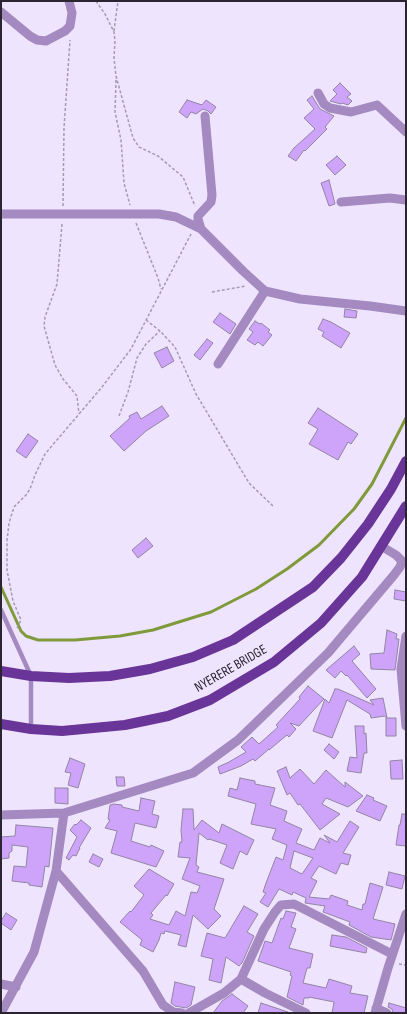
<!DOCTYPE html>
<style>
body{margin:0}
#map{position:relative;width:407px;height:1014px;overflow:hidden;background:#efe4fd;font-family:"Sofia Sans Condensed",sans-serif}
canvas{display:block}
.frame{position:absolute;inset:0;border:2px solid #2a2530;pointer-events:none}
</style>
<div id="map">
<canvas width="407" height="1014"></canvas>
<div class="frame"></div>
</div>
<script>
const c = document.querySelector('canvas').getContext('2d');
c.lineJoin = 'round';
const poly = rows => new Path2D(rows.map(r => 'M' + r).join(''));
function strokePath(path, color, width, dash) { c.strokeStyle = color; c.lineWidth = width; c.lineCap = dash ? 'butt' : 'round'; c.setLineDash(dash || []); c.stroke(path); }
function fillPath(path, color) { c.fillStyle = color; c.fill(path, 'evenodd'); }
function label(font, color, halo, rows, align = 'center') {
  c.font = font + ' "Sofia Sans Condensed",sans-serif'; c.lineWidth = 3.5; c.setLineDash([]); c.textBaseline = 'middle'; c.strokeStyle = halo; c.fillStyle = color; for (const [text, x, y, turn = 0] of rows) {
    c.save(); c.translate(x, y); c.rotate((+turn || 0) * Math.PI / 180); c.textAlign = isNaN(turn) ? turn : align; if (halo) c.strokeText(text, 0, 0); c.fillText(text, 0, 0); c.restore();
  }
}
strokePath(poly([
 [1,587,21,631,26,636,38,640,75,640,120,636,153,630,211,612,256,589,287,569,319,545,354,509,372,484,406,418]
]), '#7f9a3b', 3);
const building = poly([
 [340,83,351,94,347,97,352,101,348,105,342,103,341,104,330,101,337,94,333,90,340,83],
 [312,96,320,109,334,116,325,127,327,129,305,151,304,150,296,161,288,156,294,148,315,129,304,118,314,109,307,100,312,96],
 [187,100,202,105,206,100,216,107,211,114,208,111,203,109,196,114,191,112,187,118,179,112,187,100],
 [337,156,346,165,335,175,326,165,337,156],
 [329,180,335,204,329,206,321,183,329,180],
 [345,309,357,311,356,318,344,317,345,309],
 [220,313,236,324,230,334,213,322,220,313],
 [323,319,331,322,350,333,341,348,322,336,324,332,318,329,323,319],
 [255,321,260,324,261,323,270,330,268,332,272,335,263,346,258,342,255,345,247,340,253,332,249,329,255,321],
 [207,339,213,343,200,360,194,355,207,339],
 [167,347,174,361,162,368,154,353,167,347],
 [162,406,169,416,146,431,124,451,110,436,130,418,129,416,137,412,141,419,162,406],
 [318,408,358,434,351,444,348,442,338,460,309,444,318,429,308,423,318,408],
 [28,434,38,441,26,458,16,451,28,434],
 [146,538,153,546,138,558,132,550,146,538],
 [395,590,406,592,406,601,394,599,395,590],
 [387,630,397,634,396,639,399,639,395,670,371,669,370,654,384,653,387,630],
 [354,646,360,654,352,661,376,689,367,698,347,675,346,676,341,671,335,678,326,670,354,646],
 [308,686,324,699,299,726,290,723,296,729,289,737,287,735,269,750,269,749,255,761,253,759,241,766,220,774,218,767,229,762,246,752,241,747,252,737,259,744,278,727,276,725,300,699,299,697,308,686],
 [335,689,338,689,374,705,370,700,383,698,387,718,385,716,371,718,370,714,347,700,332,738,313,731,325,699,329,703,335,689],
 [386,718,396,718,396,736,386,736,386,718],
 [355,726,364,726,364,734,366,733,367,753,364,753,361,773,347,771,350,757,357,758,355,726],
 [329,744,339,752,334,759,324,750,329,744],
 [70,758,85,764,78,788,68,785,71,773,65,772,70,758],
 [402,760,403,779,391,779,390,761,402,760],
 [286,767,290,778,300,769,314,784,326,770,345,787,345,782,363,796,348,807,326,798,322,804,340,814,320,830,300,804,298,805,290,793,287,795,277,771,286,767],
 [116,777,124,777,125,786,117,786,116,777],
 [240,778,255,781,255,784,275,788,270,805,287,811,284,821,302,829,296,843,314,850,320,838,330,843,324,835,337,842,350,821,359,827,343,853,351,855,348,865,341,863,336,874,319,866,311,878,317,881,309,897,329,899,331,895,348,901,347,905,362,910,363,904,365,904,370,883,383,887,373,919,395,924,391,940,371,937,349,925,350,922,323,912,325,906,305,903,306,898,293,892,292,895,279,889,268,907,260,902,266,893,263,892,266,883,276,857,283,860,287,845,272,839,276,829,251,824,256,804,228,796,230,788,237,790,240,778],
 [294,851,313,858,302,874,290,868,294,851],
 [55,788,68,788,68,804,55,803,55,788],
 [367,795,374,798,373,800,387,806,380,821,356,811,367,795],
 [141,798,155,801,152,814,159,816,156,828,135,823,131,841,150,847,151,845,164,851,156,867,111,853,117,831,105,828,110,820,108,819,110,805,114,804,122,805,122,807,139,811,141,798],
 [183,809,193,809,194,830,202,820,219,833,222,824,254,840,247,855,240,851,233,869,220,863,227,845,209,839,208,840,199,833,196,865,199,867,197,872,224,879,214,909,221,916,208,929,193,915,186,947,178,945,181,935,165,931,164,934,161,933,159,940,153,952,140,945,142,940,120,922,130,911,131,912,144,895,134,886,149,869,174,884,167,896,166,895,151,913,153,915,150,919,169,925,176,911,185,916,191,892,197,893,200,886,182,879,190,858,178,857,180,842,182,842,181,830,183,809],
 [402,814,406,814,406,846,396,845,399,825,400,825,402,814],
 [81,820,91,828,79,848,80,848,76,856,73,855,69,860,66,858,77,837,70,830,75,824,76,825,81,820],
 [16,825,53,828,49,867,45,866,42,887,29,885,29,883,12,881,14,866,26,867,28,847,12,845,12,851,9,853,9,858,1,859,1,837,15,836,16,825],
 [93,854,103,859,99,867,89,862,93,854],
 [389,872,405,876,402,889,386,885,389,872],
 [244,906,258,914,247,932,254,936,242,963,239,966,226,957,221,983,209,980,213,959,201,956,207,933,225,938,244,906],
 [286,911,296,913,291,927,296,929,289,948,313,954,310,968,307,968,303,983,326,988,329,979,352,986,350,993,368,996,364,1013,332,1013,334,1002,309,997,309,998,304,998,303,1005,287,997,292,976,290,975,291,972,258,961,265,941,272,943,281,918,283,919,286,911],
 [6,913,17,920,11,930,1,923,1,921,6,913],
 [332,935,346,937,367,948,366,953,330,946,332,935],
 [175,982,195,987,191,1005,186,1008,175,1006,171,1003,175,982],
 [232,994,248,1006,243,1013,213,1013,222,1001,232,994],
 [261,1003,288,1012,288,1013,258,1013,261,1003],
 [389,1003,406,1008,406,1013,393,1013,392,1009,388,1007,389,1003]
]);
fillPath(building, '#cda4f9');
strokePath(building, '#9285a2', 1);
strokePath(poly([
 [96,1,105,14,114,32,115,41,114,58,116,76,133,138,139,147,158,156,183,177,195,206],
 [114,31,118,1],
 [116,80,115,112,121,140,124,183,130,205],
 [63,206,64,128,70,40],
 [136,223,158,278,161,289],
 [62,224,57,284,45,317,44,326,55,365,63,379,77,396,79,414],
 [212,292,246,286],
 [146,320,160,331,175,347,196,394,249,483,274,507],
 [119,416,128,392,137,358,146,344,160,331],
 [17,628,21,620,13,601,7,570,7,541,9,523,14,507,26,495,30,489,35,475,45,454,102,387,131,349,191,234],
 [399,964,406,965]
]), '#a49baf', 1.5, [3, 2]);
strokePath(poly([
 [1,610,31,676,31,729]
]), '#a48ac1', 4.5);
strokePath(poly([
 [1,12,30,36,37,40,46,41,65,31,70,26,72,13,69,1],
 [318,93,324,104,330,108,351,112,377,105,406,132],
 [341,202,390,198,406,200],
 [1,214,159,214,176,217,201,229,243,271,265,291,300,299,370,306,406,311],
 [201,229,198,219,198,216,211,202,212,195,205,116],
 [218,364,265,291],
 [406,636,401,669,406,726],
 [1,815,64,813,193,773,238,740,328,653,394,575,400,567,402,561,396,555,381,546],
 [56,871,143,971,163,1005,173,1012,182,1013],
 [241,979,265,993,306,1013],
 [1,984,16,987],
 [376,1008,387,1013],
 [1,1013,34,952,56,871,64,813],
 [189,1013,224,993,241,979,264,929,275,912,281,905,294,904,392,954],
 [375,1013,388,968,406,914]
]), '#a48ac1', 9);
strokePath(poly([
 [1,671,31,676,69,678,110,676,150,669,193,657,233,640,313,587,341,558,368,524,391,489,406,461],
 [1,724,31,729,62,731,125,725,168,716,210,700,274,662,321,623,362,577,406,506]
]), '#6a3598', 10);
label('14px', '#2a2530', '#efe4fd', [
 ["NYERERE BRIDGE",231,669,-30]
]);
</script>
